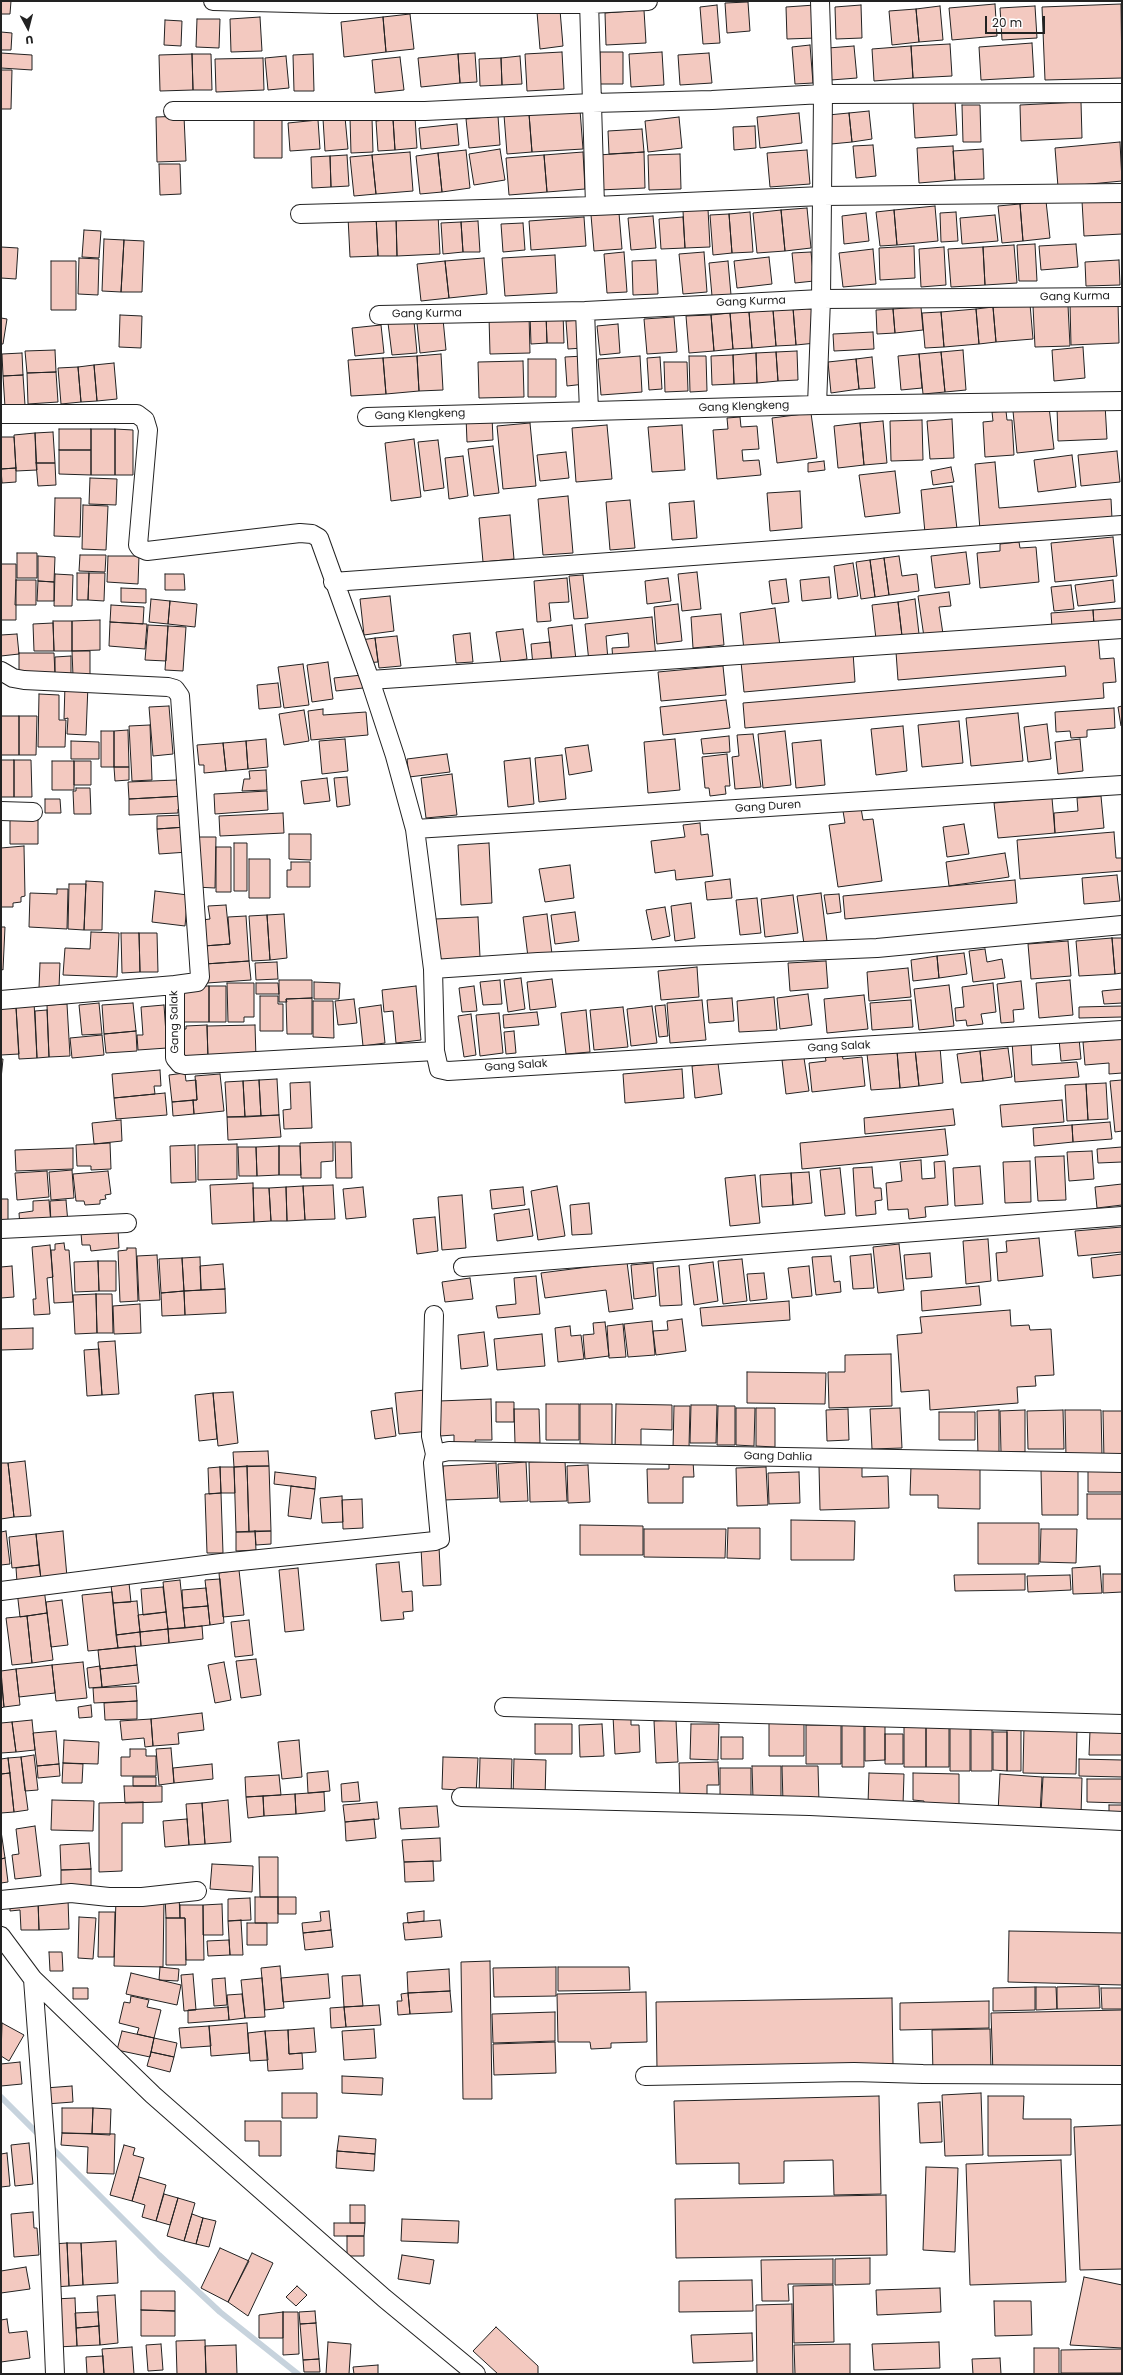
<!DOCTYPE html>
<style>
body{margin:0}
#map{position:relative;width:1123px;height:2375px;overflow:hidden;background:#fff;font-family:Poppins,sans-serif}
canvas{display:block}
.frame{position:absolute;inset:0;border:2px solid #222;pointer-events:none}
.north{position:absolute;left:8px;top:8px;width:40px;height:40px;-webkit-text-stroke:3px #fff;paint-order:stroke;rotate:173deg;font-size:11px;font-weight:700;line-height:16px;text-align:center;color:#222}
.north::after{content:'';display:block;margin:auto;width:14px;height:18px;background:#222;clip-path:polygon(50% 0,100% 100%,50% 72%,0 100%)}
.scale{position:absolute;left:985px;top:16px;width:60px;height:18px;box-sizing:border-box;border:2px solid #222;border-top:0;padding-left:5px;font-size:12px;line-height:14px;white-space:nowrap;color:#222;-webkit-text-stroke:3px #fff;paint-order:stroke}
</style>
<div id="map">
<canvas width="1123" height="2375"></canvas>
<div class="frame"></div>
<div class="north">U</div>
<div class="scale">20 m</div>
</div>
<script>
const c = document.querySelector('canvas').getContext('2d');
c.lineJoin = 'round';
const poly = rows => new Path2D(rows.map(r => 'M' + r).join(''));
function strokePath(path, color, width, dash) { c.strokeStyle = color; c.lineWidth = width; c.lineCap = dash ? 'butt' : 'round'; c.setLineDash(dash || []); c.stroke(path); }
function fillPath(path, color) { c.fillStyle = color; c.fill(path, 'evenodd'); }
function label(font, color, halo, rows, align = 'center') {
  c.font = font + ' Poppins,sans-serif'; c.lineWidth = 3; c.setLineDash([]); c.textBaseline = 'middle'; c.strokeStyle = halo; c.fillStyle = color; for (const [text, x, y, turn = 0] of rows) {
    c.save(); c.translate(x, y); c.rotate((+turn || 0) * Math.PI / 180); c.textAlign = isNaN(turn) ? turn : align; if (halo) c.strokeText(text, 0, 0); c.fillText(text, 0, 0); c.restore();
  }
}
strokePath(poly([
 [1,2097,41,2137],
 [50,2146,159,2255,220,2312,298,2374]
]), '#c7d3dd', 6);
const building = poly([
 [1,1,11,1,10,14,1,14,1,1],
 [748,2,750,31,727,33,725,3,748,2],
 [995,4,997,36,952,40,949,8,995,4],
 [1121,4,1122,78,1045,80,1042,7,1121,4],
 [717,5,720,43,703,44,700,7,717,5],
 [815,5,816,38,787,39,786,7,815,5],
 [861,5,862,38,836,39,835,7,861,5],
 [940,6,943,40,919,42,916,9,940,6],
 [1035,6,1037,38,1002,40,1000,8,1035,6],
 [916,9,919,42,892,45,889,11,916,9],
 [560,10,563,46,540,49,537,12,560,10],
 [644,10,646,43,606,45,605,13,644,10],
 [410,14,414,49,386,52,383,17,410,14],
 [260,17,262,51,231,52,230,19,260,17],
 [383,17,386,52,344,57,341,22,383,17],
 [197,19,220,19,219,48,196,47,197,19],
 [165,20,182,21,181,46,164,45,165,20],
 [1,32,12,33,11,50,1,50,1,32],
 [1032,43,1034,77,981,80,979,47,1032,43],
 [950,44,952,76,913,78,911,46,950,44],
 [810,45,813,83,795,84,792,47,810,45],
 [854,46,857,78,831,80,828,48,854,46],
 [911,46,913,78,874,81,872,49,911,46],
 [562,52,564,89,527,91,525,54,562,52],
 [600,52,623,52,623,84,600,84,600,52],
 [662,52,664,85,631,87,629,54,662,52],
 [1,53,32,55,32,70,1,68,1,53],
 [475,53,477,82,460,83,458,54,475,53],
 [709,53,712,83,680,85,678,55,709,53],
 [192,54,193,90,160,91,159,55,192,54],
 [192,54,211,54,212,90,193,90,192,54],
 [313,54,314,91,294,91,293,55,313,54],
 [458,54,460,83,421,87,418,58,458,54],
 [286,56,289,88,268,90,265,58,286,56],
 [520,56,522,84,502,85,501,58,520,56],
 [400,57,404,90,375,93,372,60,400,57],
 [263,58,264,90,216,92,215,59,263,58],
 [501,58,502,85,480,86,479,59,501,58],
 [1,70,12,70,11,109,1,109,1,70],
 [955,100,957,135,915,138,913,103,955,100],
 [1081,102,1082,138,1021,141,1020,105,1081,102],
 [962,105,980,105,981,142,963,142,962,105],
 [580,110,583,149,532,152,529,114,580,110],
 [869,111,872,139,852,142,849,113,869,111],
 [799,113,802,143,760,148,757,117,799,113],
 [849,113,852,142,831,144,828,115,849,113],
 [529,114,532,152,507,154,504,115,529,114],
 [184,116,186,161,157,162,156,117,184,116],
 [498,116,500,145,469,148,466,119,498,116],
 [254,117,282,118,282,158,254,158,254,117],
 [345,117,348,149,325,151,323,119,345,117],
 [415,117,417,148,395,150,393,119,415,117],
 [679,117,682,148,648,152,645,121,679,117],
 [350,118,372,118,373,152,351,153,350,118],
 [393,119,395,150,378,151,376,121,393,119],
 [318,120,320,149,290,151,288,123,318,120],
 [457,124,459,145,421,149,419,128,457,124],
 [755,126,756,148,734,150,733,127,755,126],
 [642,129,644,152,609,154,608,131,642,129],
 [1120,142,1122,181,1058,187,1055,148,1120,142],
 [873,145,876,176,856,178,853,146,873,145],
 [953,146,955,180,919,183,917,148,953,146],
 [500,149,505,180,474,185,469,154,500,149],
 [983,149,984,179,955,180,953,151,983,149],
 [466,150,470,188,442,192,438,153,466,150],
 [807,150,810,184,770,187,767,153,807,150],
 [410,152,413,191,376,194,372,155,410,152],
 [583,152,585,189,547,192,544,155,583,152],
 [644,152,645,188,599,190,598,155,644,152],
 [438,153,442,192,420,194,416,156,438,153],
 [680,154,681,189,649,190,648,155,680,154],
 [347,155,349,186,331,187,330,156,347,155],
 [372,155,376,194,354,196,350,157,372,155],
 [544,155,547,192,509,195,506,158,544,155],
 [330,156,331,187,312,188,311,157,330,156],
 [159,164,180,164,181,194,160,195,159,164],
 [1122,199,1122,234,1084,236,1082,201,1122,199],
 [1046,201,1050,238,1023,241,1020,204,1046,201],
 [1020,204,1023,241,1002,243,998,206,1020,204],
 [935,206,938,241,897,245,894,210,935,206],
 [807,208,811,248,785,251,781,210,807,208],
 [708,209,710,247,685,248,683,211,708,209],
 [781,210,785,251,757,253,753,213,781,210],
 [894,210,897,245,880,246,876,212,894,210],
 [750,212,753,252,732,253,729,214,750,212],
 [956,212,958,241,941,242,940,213,956,212],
 [619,213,622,249,594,251,591,215,619,213],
 [866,213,869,241,844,244,842,216,866,213],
 [438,214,440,254,397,256,396,216,438,214],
 [729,214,732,253,713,255,710,215,729,214],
 [995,215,998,241,962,244,960,218,995,215],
 [376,216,378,256,350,257,348,217,376,216],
 [376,216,396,216,397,256,378,256,376,216],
 [653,216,656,248,631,250,628,218,653,216],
 [584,217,586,246,531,250,529,221,584,217],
 [683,217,685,248,661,249,659,219,683,217],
 [478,221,480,252,463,252,461,222,478,221],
 [461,222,463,252,443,254,441,223,461,222],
 [523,223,525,250,503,252,501,224,523,223],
 [84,230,101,231,99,258,82,257,84,230],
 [104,239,124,240,121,292,102,291,104,239],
 [124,240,144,241,142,292,121,292,124,240],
 [1035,244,1037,281,1019,281,1017,245,1035,244],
 [1076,244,1078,267,1041,270,1039,246,1076,244],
 [1014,245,1017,283,985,285,983,247,1014,245],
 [914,246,915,278,880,280,879,248,914,246],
 [1,247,18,248,16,279,1,278,1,247],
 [944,247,946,285,921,287,919,249,944,247],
 [983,247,985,285,951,287,948,249,983,247],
 [873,249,876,284,843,287,839,253,873,249],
 [624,252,627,292,607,293,604,254,624,252],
 [704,252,707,292,683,294,679,254,704,252],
 [811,252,814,281,795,283,792,253,811,252],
 [555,255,557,293,505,296,502,258,555,255],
 [769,257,772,284,737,288,734,261,769,257],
 [79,258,99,259,98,295,78,294,79,258],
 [484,258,487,294,449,298,445,261,484,258],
 [656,260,658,294,633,295,632,261,656,260],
 [1119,260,1120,285,1086,286,1085,262,1119,260],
 [51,261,76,261,76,310,51,310,51,261],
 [445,261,449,298,421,301,417,264,445,261],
 [728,261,731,295,712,296,709,263,728,261],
 [1118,302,1119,343,1071,345,1070,304,1118,302],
 [1030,304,1033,339,996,342,993,307,1030,304],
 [1068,305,1070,346,1035,347,1033,306,1068,305],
 [813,307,816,343,796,345,793,308,813,307],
 [921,307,923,330,895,333,893,309,921,307],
 [993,307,996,342,979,344,976,309,993,307],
 [793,308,796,345,776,346,773,310,793,308],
 [893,309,895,333,877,334,876,310,893,309],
 [976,309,979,344,944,347,941,312,976,309],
 [773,310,776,346,752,348,749,312,773,310],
 [749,312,752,348,733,349,730,313,749,312],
 [941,312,944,347,925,348,922,313,941,312],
 [563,313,564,343,547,343,546,314,563,313],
 [730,313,733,349,714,351,711,315,730,313],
 [530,314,546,314,547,343,531,344,530,314],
 [120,315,142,316,141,348,119,347,120,315],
 [529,315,530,353,490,354,489,317,529,315],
 [711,315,714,351,689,353,686,316,711,315],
 [674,317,677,352,647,354,644,319,674,317],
 [1,318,7,319,3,344,1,344,1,318],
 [443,319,446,350,420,353,417,323,443,319],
 [582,320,583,348,568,349,566,321,582,320],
 [414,321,417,353,392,355,388,323,414,321],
 [618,324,620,353,600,355,597,326,618,324],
 [381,325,384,353,355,356,352,328,381,325],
 [873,332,874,349,834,351,833,334,873,332],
 [1083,347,1085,378,1054,381,1052,350,1083,347],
 [55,350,56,372,27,373,25,351,55,350],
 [963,350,966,390,945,392,941,352,963,350],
 [797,351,798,380,778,381,776,352,797,351],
 [776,352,778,381,757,383,756,353,776,352],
 [941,352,945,392,923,394,919,354,941,352],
 [22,353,23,375,3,376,2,354,22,353],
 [756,353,757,383,734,384,733,355,756,353],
 [441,354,443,390,419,391,417,356,441,354],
 [919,354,922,388,901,390,898,356,919,354],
 [733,355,734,384,712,385,711,356,733,355],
 [417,356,419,391,386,394,383,358,417,356],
 [584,356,585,384,567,386,565,357,584,356],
 [640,356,642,392,601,395,598,359,640,356],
 [689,356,706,356,707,391,690,392,689,356],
 [660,357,662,389,649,390,647,358,660,357],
 [872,357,875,388,859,389,856,359,872,357],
 [383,358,386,394,351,396,348,360,383,358],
 [528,359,556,359,556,397,528,397,528,359],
 [856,359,859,389,831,393,828,362,856,359],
 [523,361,524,397,479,398,478,362,523,361],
 [664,362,687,362,688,391,665,392,664,362],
 [114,363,117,399,97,401,94,365,114,363],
 [94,365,97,401,81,402,78,367,94,365],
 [78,367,81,402,61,404,58,368,78,367],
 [56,372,58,402,28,404,27,373,56,372],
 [23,375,25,405,5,407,3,376,23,375],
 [1105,404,1107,439,1058,441,1057,407,1105,404],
 [1049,407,1054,449,1017,453,1013,411,1049,407],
 [1006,411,1007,420,1012,420,1014,455,985,457,983,422,993,421,992,412,1006,411],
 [811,413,817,458,777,463,772,418,811,413],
 [492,416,493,440,467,442,466,417,492,416],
 [740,417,741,427,757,426,759,449,742,450,743,461,759,460,761,475,717,479,713,430,728,429,727,418,740,417],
 [952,419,954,458,930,459,927,421,952,419],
 [922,420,923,460,891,461,890,421,922,420],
 [883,421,887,463,864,465,860,423,883,421],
 [530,423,536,486,503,489,497,426,530,423],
 [860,423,864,465,838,468,834,426,860,423],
 [607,425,612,479,576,482,572,428,607,425],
 [682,425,685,470,652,472,648,427,682,425],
 [59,429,91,429,91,450,59,450,59,429],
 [91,429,115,429,115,475,91,475,91,429],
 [115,429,133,430,133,475,115,475,115,429],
 [53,432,55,463,36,463,35,433,53,432],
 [35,433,37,470,16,471,14,435,35,433],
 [1,437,14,437,16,468,1,469,1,437],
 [414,439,421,497,391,501,385,443,414,439],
 [438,440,444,488,424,491,418,442,438,440],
 [493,446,499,493,474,496,468,449,493,446],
 [59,450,91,450,91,475,59,474,59,450],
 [1117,451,1120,482,1081,486,1078,455,1117,451],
 [566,452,569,478,540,481,537,455,566,452],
 [1072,455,1076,487,1038,492,1034,460,1072,455],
 [463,456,468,496,449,499,445,458,463,456],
 [824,461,825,470,808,472,808,463,824,461],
 [995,462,999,508,1111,499,1112,519,980,530,975,464,995,462],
 [36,463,55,463,56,485,38,486,36,463],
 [951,467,954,482,933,485,931,471,951,467],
 [16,468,16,482,2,483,1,469,16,468],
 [895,471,900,513,865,517,859,475,895,471],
 [90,478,117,479,116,505,89,504,90,478],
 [952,486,957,529,925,533,921,490,952,486],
 [800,491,802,528,770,531,767,493,800,491],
 [568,496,573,553,543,555,538,499,568,496],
 [55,498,81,498,80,537,54,536,55,498],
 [630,500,635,548,610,550,606,502,630,500],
 [694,501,697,538,672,540,669,503,694,501],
 [83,505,108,506,106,550,82,549,83,505],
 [510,515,514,559,483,562,479,518,510,515],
 [1113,537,1117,576,1055,582,1051,543,1113,537],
 [1019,542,1020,548,1036,547,1039,582,980,588,977,553,1000,551,1000,544,1019,542],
 [966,552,970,584,935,588,931,556,966,552],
 [17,553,37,553,37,578,17,578,17,553],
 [80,555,106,555,105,572,79,571,80,555],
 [38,556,55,557,54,582,38,581,38,556],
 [108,556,139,556,138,584,107,582,108,556],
 [899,556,902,576,917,574,919,591,889,595,884,558,899,556],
 [884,558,889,595,875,597,870,560,884,558],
 [870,560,875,597,861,599,856,562,870,560],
 [853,563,858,596,838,599,834,566,853,563],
 [1,564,16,564,16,620,1,620,1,564],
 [697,572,701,609,682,611,678,574,697,572],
 [77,573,89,573,88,600,77,600,77,573],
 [89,573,105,573,104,601,88,600,89,573],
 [55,574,73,575,72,606,54,606,55,574],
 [165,574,184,574,185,590,165,590,165,574],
 [583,575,588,618,574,619,569,576,583,575],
 [829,577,831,598,802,601,800,580,829,577],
 [567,578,569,602,549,603,551,621,537,622,534,581,567,578],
 [668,578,671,601,647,604,645,581,668,578],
 [786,579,789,602,772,604,769,581,786,579],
 [16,580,36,580,36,605,15,605,16,580],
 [1113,580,1115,602,1078,606,1075,585,1113,580],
 [38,581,54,582,54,601,37,601,38,581],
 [1071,585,1074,609,1054,611,1051,587,1071,585],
 [121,588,146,589,146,603,121,602,121,588],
 [949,592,951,606,939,607,943,634,924,637,918,596,949,592],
 [390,596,394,631,364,635,360,599,390,596],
 [151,599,170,601,168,624,149,622,151,599],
 [915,599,919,634,902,636,898,602,915,599],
 [170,601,197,604,195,627,168,624,170,601],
 [898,602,902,636,876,639,872,605,898,602],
 [678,604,682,641,657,644,654,607,678,604],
 [111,605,144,607,143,624,110,622,111,605],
 [775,608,780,646,744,650,740,613,775,608],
 [1122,608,1122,623,1094,625,1093,610,1122,608],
 [1093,610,1094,625,1052,628,1051,613,1093,610],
 [721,614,724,645,693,648,691,617,721,614],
 [652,617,656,657,613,661,612,648,629,647,628,633,606,636,608,660,589,662,585,624,652,617],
 [100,620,100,650,72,651,72,621,100,620],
 [53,621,72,621,72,651,54,651,53,621],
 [110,622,147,624,145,649,109,646,110,622],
 [53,623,54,651,34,651,33,624,53,623],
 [148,625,168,626,166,661,145,660,148,625],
 [572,625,576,660,552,663,548,628,572,625],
 [168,626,186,627,183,671,165,670,168,626],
 [523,629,527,659,501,663,496,632,523,629],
 [470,633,473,662,456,663,453,635,470,633],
 [17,634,19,654,1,656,1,635,17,634],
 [1098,635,1100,659,1114,658,1116,682,1103,683,1104,698,745,728,743,703,1066,676,1065,666,898,680,896,652,1098,635],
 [397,636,401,666,379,668,375,638,397,636],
 [375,638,378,662,364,663,361,640,375,638],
 [550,642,552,663,533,666,531,644,550,642],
 [72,651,90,651,90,675,73,676,72,651],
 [853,652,855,682,744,692,741,662,853,652],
 [19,653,54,653,55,675,19,676,19,653],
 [71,656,71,675,55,675,55,657,71,656],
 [328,662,333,699,312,702,307,665,328,662],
 [303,664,309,705,284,708,278,667,303,664],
 [723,666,726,695,661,701,658,672,723,666],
 [362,675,363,688,336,691,334,678,362,675],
 [278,683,281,707,259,709,257,685,278,683],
 [65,685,88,685,86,735,67,734,68,718,64,719,65,685],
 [39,694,59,695,59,720,66,720,65,747,38,747,39,694],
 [726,700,730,728,663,735,660,707,726,700],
 [169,706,173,754,153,756,149,707,169,706],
 [1122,706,1122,726,1121,726,1118,707,1122,706],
 [1114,708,1115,728,1087,730,1087,737,1071,738,1070,731,1056,732,1055,712,1114,708],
 [323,709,323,715,366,712,368,735,311,740,308,711,323,709],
 [304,710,309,741,284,745,279,714,304,710],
 [1018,713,1023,761,971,766,966,718,1018,713],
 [1,716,19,716,19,755,1,755,1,716],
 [19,716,37,716,36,755,19,755,19,716],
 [959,721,963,763,922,767,918,725,959,721],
 [1047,724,1051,759,1028,762,1024,727,1047,724],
 [150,725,152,780,132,781,129,726,150,725],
 [903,726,907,771,876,775,871,729,903,726],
 [128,730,129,767,114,767,114,731,128,730],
 [101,731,114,731,114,767,101,767,101,731],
 [785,731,791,785,763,788,758,734,785,731],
 [753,734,761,787,735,789,732,757,739,756,737,735,753,734],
 [729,736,730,752,703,754,701,739,729,736],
 [266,739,268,767,248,769,246,741,266,739],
 [345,739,348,771,322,774,319,741,345,739],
 [675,739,680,790,648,793,644,742,675,739],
 [1080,739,1083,771,1058,774,1055,742,1080,739],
 [821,740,825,785,796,788,792,743,821,740],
 [71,741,99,742,99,759,71,759,71,741],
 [246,741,248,769,226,771,223,743,246,741],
 [223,743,226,771,204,773,204,765,199,765,197,745,223,743],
 [588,745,592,771,569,775,565,748,588,745],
 [447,754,450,772,409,777,407,759,447,754],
 [727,754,730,786,725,786,726,794,710,796,709,788,705,788,702,757,727,754],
 [562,755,566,799,539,802,535,758,562,755],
 [530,758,534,804,508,807,504,761,530,758],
 [1,760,14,760,14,797,1,797,1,760],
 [14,760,31,760,32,797,14,797,14,760],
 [52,761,74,761,74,790,52,790,52,761],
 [74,761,91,761,91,785,74,785,74,761],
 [114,767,129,767,129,780,115,781,114,767],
 [266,770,267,790,242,791,244,779,250,779,249,771,266,770],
 [452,774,457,815,426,818,421,778,452,774],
 [347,777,350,805,337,807,334,778,347,777],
 [327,778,330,801,304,804,301,781,327,778],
 [177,780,177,785,184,784,185,796,129,799,128,782,177,780],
 [76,788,90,788,91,814,74,814,73,791,76,791,76,788],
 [267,791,268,810,215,814,214,794,267,791],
 [183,796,183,809,178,809,178,813,129,815,129,799,183,796],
 [1101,796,1104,828,1055,833,1054,813,1078,811,1077,798,1101,796],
 [1052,798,1055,833,998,838,994,803,1052,798],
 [45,799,60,799,61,813,45,813,45,799],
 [861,808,863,820,873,819,882,881,838,887,829,825,845,823,843,811,861,808],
 [283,813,284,833,220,836,219,816,283,813],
 [10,814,38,814,38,844,10,844,10,814],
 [186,815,186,827,157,829,157,816,186,815],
 [700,823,701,835,708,834,713,876,676,880,675,870,655,873,651,841,685,837,683,825,700,823],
 [964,824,969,854,947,857,943,827,964,824],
 [186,827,188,852,159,854,157,829,186,827],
 [1114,832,1116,858,1122,858,1122,871,1020,879,1017,840,1114,832],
 [289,834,311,834,311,860,289,859,289,834],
 [191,837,216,837,215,888,195,887,191,837],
 [234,843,247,843,247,891,234,891,234,843],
 [489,843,492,903,461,905,458,845,489,843],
 [24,846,25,896,21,897,21,902,13,903,13,907,1,907,1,848,24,846],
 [216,847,231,847,231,892,216,892,216,847],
 [1005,853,1009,877,949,886,946,862,1005,853],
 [249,859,270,859,270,898,249,898,249,859],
 [291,862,310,862,310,887,287,887,287,870,291,870,291,862],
 [570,865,574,898,545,902,539,869,570,865],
 [1117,875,1120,901,1084,904,1082,878,1117,875],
 [730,879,732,898,707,900,705,882,730,879],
 [1015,880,1017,903,845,919,843,896,1015,880],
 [86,881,103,882,102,930,84,930,86,881],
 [69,884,86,884,84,930,68,929,69,884],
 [57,889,68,889,67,929,29,927,30,893,57,894,57,889],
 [155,891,188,895,185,926,152,922,155,891],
 [821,893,827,941,804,944,797,896,821,893],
 [839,894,841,912,827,914,824,895,839,894],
 [793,895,798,933,765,937,761,899,793,895],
 [757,898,761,933,740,935,736,900,757,898],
 [691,903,695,938,675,941,671,906,691,903],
 [226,905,230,944,204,946,202,920,210,919,208,906,226,905],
 [665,907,670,936,652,940,646,910,665,907],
 [575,912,579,941,555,944,551,915,575,912],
 [284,914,287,958,270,960,267,915,284,914],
 [547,914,552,954,528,957,523,917,547,914],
 [267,915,270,960,252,961,249,916,267,915],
 [246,916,249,961,205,964,204,946,230,944,228,917,246,916],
 [478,917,480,957,437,960,435,919,478,917],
 [1,927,5,927,3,970,1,969,1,927],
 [91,932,119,933,117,977,63,975,65,948,90,949,91,932],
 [121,933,139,933,140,972,122,973,121,933],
 [139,933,157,933,158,972,140,972,139,933],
 [1112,938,1115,974,1079,976,1076,941,1112,938],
 [1112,938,1122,938,1122,973,1115,974,1112,938],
 [1068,941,1071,976,1031,979,1028,944,1068,941],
 [985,949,987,962,1002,959,1005,978,973,982,969,951,985,949],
 [964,953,967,974,939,978,937,956,964,953],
 [937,956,939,978,913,981,911,960,937,956],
 [249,961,251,980,207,983,205,964,249,961],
 [826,961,828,988,790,991,788,963,826,961],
 [277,962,278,979,256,980,255,963,277,962],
 [40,963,60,963,59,988,39,988,40,963],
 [697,967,699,997,661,1000,658,971,697,967],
 [908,968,911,997,869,1001,867,972,908,968],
 [521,978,525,1009,508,1012,504,980,521,978],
 [552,979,556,1007,530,1010,527,982,552,979],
 [279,980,312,980,312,998,286,999,287,1002,279,1002,279,980],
 [500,980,502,1004,483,1005,480,982,500,980],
 [1070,980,1073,1015,1039,1018,1036,983,1070,980],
 [1021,981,1024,1009,1013,1010,1014,1022,1001,1023,997,984,1021,981],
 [314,982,340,983,339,999,314,999,314,982],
 [227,983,254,983,254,1017,244,1017,244,1022,228,1022,227,983],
 [256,983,278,983,279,994,256,994,256,983],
 [993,983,996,1012,981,1014,983,1024,967,1026,966,1020,956,1021,955,1008,964,1007,962,987,993,983],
 [949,985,954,1026,919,1030,914,989,949,985],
 [179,986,209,986,209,1022,179,1022,179,986],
 [209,986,226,986,226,1022,209,1022,209,986],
 [416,986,421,1040,396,1043,393,1011,384,1012,382,990,416,986],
 [474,986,477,1011,462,1012,459,988,474,986],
 [1122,989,1122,1003,1104,1004,1102,991,1122,989],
 [808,994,812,1025,780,1029,777,998,808,994],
 [864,995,868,1029,827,1033,824,999,864,995],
 [260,996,278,996,278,1004,283,1004,283,1031,260,1031,260,996],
 [774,997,777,1030,739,1032,737,1001,774,997],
 [312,998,312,1034,287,1034,286,999,312,998],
 [732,998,734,1021,709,1023,707,1000,732,998],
 [354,999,357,1023,338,1025,335,1001,354,999],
 [702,1000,706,1040,670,1043,667,1003,702,1000],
 [911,1000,913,1027,872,1030,870,1003,911,1000],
 [313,1001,333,1001,334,1038,313,1037,313,1001],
 [34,1002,37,1058,19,1059,16,1007,34,1002],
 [99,1003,102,1034,82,1035,79,1005,99,1003],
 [133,1003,136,1031,104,1034,102,1005,133,1003],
 [67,1004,70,1056,49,1057,47,1005,67,1004],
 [164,1005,167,1048,138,1050,137,1035,143,1035,141,1007,164,1005],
 [381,1005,385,1043,363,1046,359,1008,381,1005],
 [665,1005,668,1036,659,1037,655,1006,665,1005],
 [652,1006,657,1043,631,1046,627,1009,652,1006],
 [1122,1006,1122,1017,1079,1018,1079,1007,1122,1006],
 [16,1007,19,1054,1,1055,1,1008,16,1007],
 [623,1007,628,1047,594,1050,590,1010,623,1007],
 [47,1010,49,1057,37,1058,35,1011,47,1010],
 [586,1010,590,1052,566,1054,561,1013,586,1010],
 [537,1012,539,1025,504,1028,503,1015,537,1012],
 [499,1013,503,1053,480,1056,476,1015,499,1013],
 [471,1014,476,1055,464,1057,458,1016,471,1014],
 [207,1025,208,1058,178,1058,177,1029,186,1029,186,1026,207,1025],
 [255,1025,256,1058,208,1059,207,1026,255,1025],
 [136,1031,137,1051,106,1053,104,1034,136,1031],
 [514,1031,516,1053,506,1054,504,1032,514,1031],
 [102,1035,104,1055,72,1058,70,1038,102,1035],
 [1079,1038,1081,1059,1061,1061,1059,1039,1079,1038],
 [1122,1039,1122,1073,1109,1074,1109,1063,1085,1065,1083,1042,1122,1039],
 [1031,1041,1032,1065,1077,1062,1079,1077,1015,1082,1012,1042,1031,1041],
 [940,1047,943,1083,919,1086,915,1049,940,1047],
 [1008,1048,1012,1077,983,1081,980,1051,1008,1048],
 [915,1049,919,1086,900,1088,897,1051,915,1049],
 [897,1051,900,1088,871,1090,867,1054,897,1051],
 [980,1051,983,1081,961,1083,957,1054,980,1051],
 [842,1054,843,1059,862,1057,865,1086,812,1092,809,1063,826,1061,825,1055,842,1054],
 [804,1058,809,1091,786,1094,782,1060,804,1058],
 [1,1059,3,1059,1,1079,1,1059],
 [718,1063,722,1094,695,1098,692,1066,718,1063],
 [682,1069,684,1098,625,1103,623,1074,682,1069],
 [160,1070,161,1086,154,1086,155,1094,114,1098,112,1074,160,1070],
 [185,1073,186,1081,196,1080,197,1100,172,1102,169,1075,185,1073],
 [220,1074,224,1111,194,1114,193,1100,197,1100,195,1076,220,1074],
 [277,1079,279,1115,261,1116,259,1080,277,1079],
 [259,1080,261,1116,245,1117,243,1081,259,1080],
 [1122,1080,1122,1131,1115,1132,1110,1081,1122,1080],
 [243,1081,245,1117,227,1117,225,1082,243,1081],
 [310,1082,312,1128,284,1129,283,1110,291,1109,290,1083,310,1082],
 [1106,1083,1108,1119,1088,1120,1086,1084,1106,1083],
 [1086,1084,1088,1120,1067,1121,1065,1085,1086,1084],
 [165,1093,167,1115,116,1119,114,1098,165,1093],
 [193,1100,194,1114,173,1116,172,1102,193,1100],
 [1062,1100,1064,1122,1002,1127,1000,1105,1062,1100],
 [953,1109,955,1125,865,1134,864,1118,953,1109],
 [279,1115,281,1137,228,1140,227,1117,279,1115],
 [121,1120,122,1141,94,1144,92,1123,121,1120],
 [1110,1122,1112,1139,1073,1142,1072,1125,1110,1122],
 [1072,1125,1073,1142,1034,1146,1033,1128,1072,1125],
 [945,1129,948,1155,802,1169,800,1143,945,1129],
 [333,1142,333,1161,321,1162,321,1178,301,1178,300,1143,333,1142],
 [335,1142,351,1142,352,1178,336,1178,335,1142],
 [110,1143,111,1169,91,1170,91,1166,77,1166,76,1145,110,1143],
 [237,1144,237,1179,198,1180,198,1145,237,1144],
 [195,1145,196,1182,171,1183,170,1146,195,1145],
 [279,1146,279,1175,257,1176,256,1147,279,1146],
 [279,1146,300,1146,301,1175,279,1175,279,1146],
 [238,1147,256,1147,257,1176,239,1176,238,1147],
 [1122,1147,1122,1162,1098,1163,1097,1149,1122,1147],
 [73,1148,73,1169,16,1171,15,1150,73,1148],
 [1092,1151,1094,1179,1069,1181,1067,1152,1092,1151],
 [1064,1156,1066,1200,1038,1201,1035,1157,1064,1156],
 [921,1160,922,1179,935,1178,934,1162,945,1161,948,1205,925,1207,926,1217,909,1219,908,1209,888,1210,886,1183,902,1181,900,1162,921,1160],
 [1030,1161,1031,1202,1005,1203,1003,1162,1030,1161],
 [980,1166,983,1204,955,1206,953,1168,980,1166],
 [872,1167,874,1188,881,1188,882,1200,875,1201,876,1214,856,1216,853,1168,872,1167],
 [840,1168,845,1214,825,1216,820,1170,840,1168],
 [72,1170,74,1198,51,1200,49,1172,72,1170],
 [47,1171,49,1197,17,1200,15,1173,47,1171],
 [108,1171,111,1194,105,1195,106,1199,100,1200,100,1204,85,1205,84,1201,76,1201,73,1174,108,1171],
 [809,1172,812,1203,793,1205,791,1173,809,1172],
 [791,1173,793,1205,762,1207,760,1175,791,1173],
 [755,1175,760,1223,730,1226,725,1178,755,1175],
 [253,1183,254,1222,212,1224,210,1185,253,1183],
 [1122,1184,1122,1205,1097,1208,1095,1187,1122,1184],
 [333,1185,335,1219,305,1220,303,1186,333,1185],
 [303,1186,305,1220,287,1221,286,1187,303,1186],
 [557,1186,565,1236,538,1240,531,1191,557,1186],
 [286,1187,287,1221,271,1221,269,1188,286,1187],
 [363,1187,366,1217,346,1219,343,1189,363,1187],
 [523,1187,525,1205,492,1209,490,1190,523,1187],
 [253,1188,269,1188,271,1221,254,1222,253,1188],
 [462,1195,466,1248,442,1250,438,1197,462,1195],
 [1,1199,8,1199,8,1226,1,1226,1,1199],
 [49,1200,51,1224,20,1227,19,1213,33,1211,33,1201,49,1200],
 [66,1200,68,1223,51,1224,50,1201,66,1200],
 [589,1203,592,1234,572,1235,570,1205,589,1203],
 [529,1209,533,1236,497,1241,494,1214,529,1209],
 [435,1217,438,1251,417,1254,413,1219,435,1217],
 [1122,1227,1122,1252,1078,1256,1075,1231,1122,1227],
 [118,1229,119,1248,91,1251,90,1245,82,1245,81,1233,118,1229],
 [1039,1238,1043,1276,998,1281,996,1253,1007,1252,1006,1241,1039,1238],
 [988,1239,991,1281,966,1284,963,1241,988,1239],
 [64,1243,65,1250,69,1250,73,1302,54,1303,51,1250,55,1250,55,1244,64,1243],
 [899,1244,904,1290,878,1293,873,1247,899,1244],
 [50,1245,53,1277,47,1278,50,1314,34,1315,33,1299,36,1299,32,1247,50,1245],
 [127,1248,136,1248,138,1301,120,1302,118,1251,127,1250,127,1248],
 [930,1253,932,1277,906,1279,904,1255,930,1253],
 [871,1254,874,1288,853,1289,850,1256,871,1254],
 [1122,1254,1122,1275,1093,1278,1091,1258,1122,1254],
 [157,1255,160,1300,139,1301,137,1256,157,1255],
 [831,1256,834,1282,840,1281,841,1292,816,1295,812,1257,831,1256],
 [200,1257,201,1290,184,1291,182,1258,200,1257],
 [182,1258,184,1291,161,1293,159,1259,182,1258],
 [742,1259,747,1301,723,1304,718,1261,742,1259],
 [98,1261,99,1291,75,1292,74,1262,98,1261],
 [98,1261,116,1261,116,1291,99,1291,98,1261],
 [627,1262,633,1309,609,1312,606,1290,545,1298,541,1273,627,1262],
 [713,1262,718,1301,694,1305,689,1265,713,1262],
 [653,1263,656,1296,634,1299,631,1265,653,1263],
 [223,1264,225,1289,201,1290,200,1266,223,1264],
 [12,1266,14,1297,1,1298,1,1267,12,1266],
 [679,1266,682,1305,660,1306,657,1268,679,1266],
 [809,1266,812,1296,792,1298,788,1268,809,1266],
 [764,1273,767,1299,750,1301,747,1274,764,1273],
 [536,1276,540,1314,498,1318,496,1306,516,1304,514,1278,536,1276],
 [470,1278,473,1299,445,1302,442,1282,470,1278],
 [979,1286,981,1305,922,1311,921,1291,979,1286],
 [225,1289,226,1313,185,1315,184,1291,225,1289],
 [184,1291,185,1315,162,1316,161,1293,184,1291],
 [96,1294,97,1333,75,1334,73,1295,96,1294],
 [96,1294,112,1294,113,1333,97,1333,96,1294],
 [789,1301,790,1320,702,1326,700,1308,789,1301],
 [140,1304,141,1333,114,1334,113,1306,140,1304],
 [1010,1310,1011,1326,1029,1325,1030,1330,1051,1329,1054,1375,1035,1376,1036,1386,1017,1387,1018,1403,930,1410,929,1390,901,1392,897,1335,922,1333,920,1317,1010,1310],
 [682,1319,686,1351,656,1355,653,1331,668,1330,667,1321,682,1319],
 [652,1321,655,1355,628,1357,624,1324,652,1321],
 [605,1322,609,1356,585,1359,583,1335,594,1334,593,1323,605,1322],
 [623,1324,626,1357,609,1358,607,1326,623,1324],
 [570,1326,571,1336,581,1335,584,1359,558,1362,555,1328,570,1326],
 [33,1328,33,1349,1,1350,1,1329,33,1328],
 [484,1332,488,1366,461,1369,458,1335,484,1332],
 [542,1334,545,1366,497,1370,494,1339,542,1334],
 [115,1341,119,1394,102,1395,98,1342,115,1341],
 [99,1349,102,1395,87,1396,84,1350,99,1349],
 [891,1354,892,1406,829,1408,828,1372,845,1372,845,1355,891,1354],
 [747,1372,826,1373,825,1404,747,1403,747,1372],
 [425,1390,430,1431,399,1434,395,1393,425,1390],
 [233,1392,238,1443,218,1446,213,1393,233,1392],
 [213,1393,217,1439,199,1441,195,1395,213,1393],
 [491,1399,492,1440,475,1440,476,1446,454,1447,454,1435,440,1436,439,1401,491,1399],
 [496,1402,514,1402,514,1422,496,1422,496,1402],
 [546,1404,579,1404,579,1440,546,1440,546,1404],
 [580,1404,612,1404,612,1445,580,1444,580,1404],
 [616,1404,672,1405,672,1430,641,1429,641,1449,615,1448,616,1404],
 [691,1405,717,1405,716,1443,690,1443,691,1405],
 [674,1406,690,1406,689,1448,673,1448,674,1406],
 [718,1406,735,1406,735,1445,717,1445,718,1406],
 [392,1408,396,1436,375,1439,371,1411,392,1408],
 [736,1408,755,1408,754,1446,736,1445,736,1408],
 [756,1408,775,1408,775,1447,756,1446,756,1408],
 [900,1408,902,1448,872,1449,870,1409,900,1408],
 [514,1409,539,1409,540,1443,515,1443,514,1409],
 [848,1409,849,1440,827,1441,826,1410,848,1409],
 [999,1410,999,1454,978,1455,977,1411,999,1410],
 [1025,1410,1025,1452,1001,1452,1000,1411,1025,1410],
 [1063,1410,1064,1449,1028,1449,1027,1411,1063,1410],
 [1065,1410,1101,1410,1102,1456,1066,1457,1065,1410],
 [1103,1411,1122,1411,1122,1459,1104,1460,1103,1411],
 [939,1412,975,1412,975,1440,939,1440,939,1412],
 [268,1451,269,1466,234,1467,233,1452,268,1451],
 [25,1461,31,1516,14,1517,8,1463,25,1461],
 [565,1461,567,1501,530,1502,529,1462,565,1461],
 [693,1461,694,1477,683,1477,683,1503,648,1503,647,1469,669,1469,669,1462,693,1461],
 [526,1462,528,1501,500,1502,498,1464,526,1462],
 [1,1463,8,1463,14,1517,1,1519,1,1463],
 [496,1463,498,1498,444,1500,443,1466,496,1463],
 [862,1464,862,1477,888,1476,889,1508,820,1510,819,1466,862,1464],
 [588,1465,590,1502,568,1503,567,1466,588,1465],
 [247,1466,249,1532,236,1532,234,1467,247,1466],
 [247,1466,269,1466,271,1531,249,1532,247,1466],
 [220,1467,221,1493,209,1494,208,1468,220,1467],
 [220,1467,234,1467,235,1493,221,1493,220,1467],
 [766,1467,768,1505,737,1506,736,1468,766,1467],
 [911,1467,980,1467,980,1509,938,1508,938,1495,910,1495,911,1467],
 [1041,1470,1078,1470,1078,1515,1042,1515,1041,1470],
 [1088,1470,1122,1470,1122,1492,1088,1492,1088,1470],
 [275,1472,316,1477,315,1489,274,1484,275,1472],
 [799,1472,800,1503,769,1504,768,1473,799,1472],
 [291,1486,315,1489,311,1519,288,1516,291,1486],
 [221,1493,223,1553,207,1553,205,1494,221,1493],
 [1087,1494,1122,1494,1122,1519,1087,1519,1087,1494],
 [342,1496,343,1522,322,1523,320,1498,342,1496],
 [362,1499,363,1528,343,1529,342,1500,362,1499],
 [791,1520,855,1521,854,1560,791,1560,791,1520],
 [978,1523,1039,1523,1039,1564,978,1564,978,1523],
 [580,1525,643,1526,643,1555,580,1555,580,1525],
 [728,1528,760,1528,760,1559,727,1558,728,1528],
 [644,1529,726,1529,725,1558,644,1557,644,1529],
 [1041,1529,1077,1529,1076,1563,1040,1562,1041,1529],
 [6,1531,10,1564,1,1565,1,1532,6,1531],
 [63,1531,67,1577,41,1579,36,1534,63,1531],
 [255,1531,271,1531,271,1544,256,1545,255,1531],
 [255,1531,256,1550,236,1551,236,1532,255,1531],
 [36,1534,39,1565,12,1568,9,1537,36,1534],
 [439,1547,441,1585,423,1586,421,1548,439,1547],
 [399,1562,402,1592,412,1591,413,1611,403,1612,404,1619,381,1621,376,1564,399,1562],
 [39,1565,41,1579,17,1582,16,1568,39,1565],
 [1100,1566,1102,1593,1073,1594,1072,1568,1100,1566],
 [298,1568,304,1630,285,1632,279,1570,298,1568],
 [239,1570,244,1615,223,1617,219,1573,239,1570],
 [1025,1574,1025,1590,955,1591,954,1575,1025,1574],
 [1103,1574,1122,1574,1122,1592,1103,1593,1103,1574],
 [1070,1575,1071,1590,1028,1592,1027,1576,1070,1575],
 [220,1579,224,1623,210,1625,205,1580,220,1579],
 [180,1580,185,1628,168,1629,163,1582,180,1580],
 [129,1583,131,1602,113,1603,111,1585,129,1583],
 [163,1587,166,1612,143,1615,141,1589,163,1587],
 [44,1588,47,1613,20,1617,17,1591,44,1588],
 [206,1588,208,1606,183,1608,182,1590,206,1588],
 [112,1592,118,1648,88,1651,82,1595,112,1592],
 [62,1600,68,1645,51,1647,46,1602,62,1600],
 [137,1601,140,1632,116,1635,113,1603,137,1601],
 [208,1606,210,1625,185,1628,183,1608,208,1606],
 [166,1612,168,1629,140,1632,138,1615,166,1612],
 [47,1613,53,1660,32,1663,27,1616,47,1613],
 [27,1616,32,1663,12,1665,6,1618,27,1616],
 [249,1620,253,1655,235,1657,231,1622,249,1620],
 [202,1626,203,1639,169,1643,168,1629,202,1626],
 [168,1629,169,1643,141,1646,140,1632,168,1629],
 [140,1632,141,1646,118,1648,116,1635,140,1632],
 [135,1646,137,1665,100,1669,98,1650,135,1646],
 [256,1659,261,1695,241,1698,236,1661,256,1659],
 [83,1662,87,1698,56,1701,52,1665,83,1662],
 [224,1662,231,1700,215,1703,208,1665,224,1662],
 [52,1665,55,1693,19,1697,16,1669,52,1665],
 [137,1665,139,1683,102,1687,100,1669,137,1665],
 [100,1666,102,1687,89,1688,87,1668,100,1666],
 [16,1669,20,1705,4,1707,1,1671,16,1669],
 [1,1678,4,1707,1,1708,1,1678],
 [136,1686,137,1701,94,1703,93,1688,136,1686],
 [137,1701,137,1719,105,1720,104,1703,137,1701],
 [91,1705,92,1717,79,1718,78,1707,91,1705],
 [202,1713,204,1730,178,1733,179,1744,153,1746,151,1719,202,1713],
 [613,1716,631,1716,631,1725,639,1725,640,1752,615,1754,613,1716],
 [151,1719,153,1746,145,1747,144,1738,122,1740,120,1721,151,1719],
 [32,1720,35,1750,16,1752,12,1722,32,1720],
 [676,1720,678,1762,656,1763,654,1721,676,1720],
 [769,1721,804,1721,804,1756,769,1756,769,1721],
 [12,1722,16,1752,1,1753,1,1723,12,1722],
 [865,1723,885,1723,885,1760,865,1761,865,1723],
 [535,1724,572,1724,572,1754,535,1754,535,1724],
 [602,1724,604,1756,580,1757,579,1725,602,1724],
 [691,1724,719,1724,718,1760,690,1759,691,1724],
 [904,1724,926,1724,926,1767,904,1767,904,1724],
 [926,1724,949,1724,949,1767,926,1767,926,1724],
 [950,1724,970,1725,970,1771,950,1771,950,1724],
 [806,1725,841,1725,841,1764,806,1764,806,1725],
 [842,1725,864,1725,864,1767,842,1767,842,1725],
 [971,1726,992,1726,992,1771,971,1771,971,1726],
 [1007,1727,1021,1727,1021,1771,1007,1771,1007,1727],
 [1024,1727,1077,1728,1076,1774,1023,1773,1024,1727],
 [56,1731,59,1764,37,1766,33,1733,56,1731],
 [1090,1731,1122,1731,1122,1755,1089,1755,1090,1731],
 [993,1732,1007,1732,1007,1771,993,1770,993,1732],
 [885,1734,903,1734,903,1764,885,1764,885,1734],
 [721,1737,743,1737,743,1759,721,1759,721,1737],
 [64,1740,99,1742,98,1764,63,1763,64,1740],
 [299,1740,302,1777,282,1779,278,1742,299,1740],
 [171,1748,174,1783,159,1785,156,1749,171,1748],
 [130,1749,146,1749,146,1756,156,1756,156,1776,121,1776,121,1757,130,1757,130,1749],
 [34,1755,38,1790,25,1791,21,1757,34,1755],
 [21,1757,28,1810,14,1812,8,1758,21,1757],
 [443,1757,478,1758,476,1795,459,1790,442,1789,443,1757],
 [8,1758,10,1773,1,1774,1,1759,8,1758],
 [480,1758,512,1759,511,1797,479,1796,480,1758],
 [514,1759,546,1760,545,1798,513,1797,514,1759],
 [1079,1759,1122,1760,1122,1777,1079,1776,1079,1759],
 [718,1762,719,1785,707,1785,707,1801,680,1802,679,1763,718,1762],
 [63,1763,83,1764,82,1783,62,1783,63,1763],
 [59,1764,60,1776,38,1778,37,1766,59,1764],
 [212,1764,213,1779,174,1783,173,1768,212,1764],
 [752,1766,781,1766,781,1799,753,1799,752,1766],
 [782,1766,818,1766,819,1803,783,1803,782,1766],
 [720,1768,751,1768,751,1797,720,1797,720,1768],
 [328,1771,330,1791,308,1793,307,1773,328,1771],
 [10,1773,14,1812,1,1813,1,1774,10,1773],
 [869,1773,904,1774,903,1805,868,1804,869,1773],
 [913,1773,959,1774,959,1810,924,1810,924,1801,913,1800,913,1773],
 [1000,1774,1042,1777,1040,1814,998,1812,1000,1774],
 [279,1775,281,1795,246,1797,245,1777,279,1775],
 [133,1777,156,1777,156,1786,133,1786,133,1777],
 [1043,1777,1082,1778,1081,1815,1041,1813,1043,1777],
 [1087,1779,1122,1779,1122,1803,1087,1802,1087,1779],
 [358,1782,360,1801,342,1802,341,1784,358,1782],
 [124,1786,162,1786,162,1802,125,1803,124,1786],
 [324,1792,325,1811,296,1814,295,1794,324,1792],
 [295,1794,296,1814,264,1816,263,1796,295,1794],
 [263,1796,264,1816,248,1818,246,1797,263,1796],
 [52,1800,94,1801,93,1831,51,1830,52,1800],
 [228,1800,231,1842,205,1844,202,1803,228,1800],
 [143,1802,143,1823,122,1823,122,1871,99,1872,99,1803,143,1802],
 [377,1802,379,1819,345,1822,343,1805,377,1802],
 [202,1803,205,1844,189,1845,186,1804,202,1803],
 [1109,1805,1122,1805,1122,1820,1109,1819,1109,1805],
 [437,1806,439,1827,401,1829,399,1808,437,1806],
 [187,1819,189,1845,165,1847,163,1821,187,1819],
 [374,1819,376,1838,346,1841,345,1822,374,1819],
 [35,1826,41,1876,15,1879,12,1855,19,1854,16,1829,35,1826],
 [1,1831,5,1858,1,1859,1,1831],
 [440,1838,441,1861,404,1862,402,1840,440,1838],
 [89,1843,91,1869,61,1870,60,1845,89,1843],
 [259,1857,278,1857,278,1897,260,1897,259,1857],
 [5,1858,8,1882,1,1883,1,1859,5,1858],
 [433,1861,434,1881,405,1882,404,1862,433,1861],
 [212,1864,253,1866,252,1892,210,1889,212,1864],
 [91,1869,91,1886,61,1887,61,1870,91,1869],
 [165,1896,179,1896,180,1918,166,1918,165,1896],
 [255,1897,278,1897,278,1923,255,1923,255,1897],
 [278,1897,296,1897,296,1914,278,1914,278,1897],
 [250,1898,251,1920,228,1921,228,1899,250,1898],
 [68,1899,69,1929,39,1930,38,1900,68,1899],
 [116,1899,164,1900,163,1967,114,1966,116,1899],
 [38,1900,39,1930,21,1930,20,1910,10,1911,10,1901,38,1900],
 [222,1904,223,1935,203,1935,203,1905,222,1904],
 [180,1905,203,1905,204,1960,186,1960,185,1918,180,1918,180,1905],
 [329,1911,331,1930,303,1933,302,1923,321,1921,320,1912,329,1911],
 [424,1911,424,1921,408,1923,407,1913,424,1911],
 [99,1912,115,1912,114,1957,98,1957,99,1912],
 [79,1917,96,1918,93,1959,78,1958,79,1917],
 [166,1918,185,1918,186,1965,166,1965,166,1918],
 [241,1920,243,1955,230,1955,228,1921,241,1920],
 [440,1920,442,1937,405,1940,403,1923,440,1920],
 [247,1923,267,1923,267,1945,247,1945,247,1923],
 [331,1930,333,1947,305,1950,303,1933,331,1930],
 [1009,1931,1122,1933,1122,1985,1008,1982,1009,1931],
 [229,1940,230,1955,208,1956,207,1941,229,1940],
 [49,1952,62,1952,63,1971,50,1971,49,1952],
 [490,1961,492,2099,463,2099,461,1962,490,1961],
 [280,1966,284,2008,265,2010,261,1968,280,1966],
 [160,1967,179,1969,178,1981,159,1980,160,1967],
 [556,1967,556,1996,494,1997,493,1968,556,1967],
 [558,1967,629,1967,630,1990,558,1991,558,1967],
 [449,1969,450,1991,408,1993,407,1972,449,1969],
 [131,1973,181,1985,177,2005,126,1994,131,1973],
 [193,1974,196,2010,184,2011,181,1975,193,1974],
 [328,1974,330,1998,283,2002,281,1978,328,1974],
 [360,1975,363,2006,344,2007,342,1976,360,1975],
 [225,1978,227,2005,214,2006,212,1979,225,1978],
 [262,1978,265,2017,245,2018,241,1980,262,1978],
 [1099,1986,1100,2008,1057,2009,1057,1987,1099,1986],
 [1035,1987,1035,2010,993,2011,993,1988,1035,1987],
 [1036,1987,1056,1987,1057,2009,1036,2010,1036,1987],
 [73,1988,88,1988,88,1999,73,1999,73,1988],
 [1101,1988,1122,1988,1122,2009,1102,2009,1101,1988],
 [450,1991,452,2012,410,2014,408,1993,450,1991],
 [646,1992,647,2042,611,2043,611,2048,591,2049,590,2042,558,2042,557,1994,646,1992],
 [408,1993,410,2014,398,2015,397,2001,402,2001,401,1994,408,1993],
 [242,1994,245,2018,229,2020,227,1995,242,1994],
 [131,1996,149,2000,147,2007,161,2010,154,2038,137,2034,139,2028,119,2023,124,2002,130,2003,131,1996],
 [892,1998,893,2064,657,2069,656,2002,892,1998],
 [989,2001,989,2028,900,2030,900,2003,989,2001],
 [379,2005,381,2025,346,2027,344,2007,379,2005],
 [228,2007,229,2020,188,2023,188,2010,228,2007],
 [344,2007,346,2027,331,2028,330,2008,344,2007],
 [1122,2010,1122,2071,993,2074,991,2013,1122,2010],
 [555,2012,555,2041,493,2043,492,2014,555,2012],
 [2,2023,24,2035,9,2061,1,2056,2,2023],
 [247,2023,249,2053,211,2056,209,2026,247,2023],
 [209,2026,211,2046,181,2048,179,2028,209,2026],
 [314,2028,316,2052,289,2054,288,2030,314,2028],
 [374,2029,376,2058,344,2060,342,2031,374,2029],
 [990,2029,991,2068,933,2074,932,2030,990,2029],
 [288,2030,289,2054,302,2053,303,2069,268,2071,265,2031,288,2030],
 [122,2031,154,2038,150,2057,117,2050,122,2031],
 [265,2031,268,2060,250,2061,248,2033,265,2031],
 [154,2038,177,2043,174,2057,151,2052,154,2038],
 [555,2042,556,2073,494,2075,493,2044,555,2042],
 [151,2052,174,2057,170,2072,147,2066,151,2052],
 [20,2062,22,2084,1,2086,1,2064,20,2062],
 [342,2076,383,2078,382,2095,342,2093,342,2076],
 [72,2086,73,2102,46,2104,45,2088,72,2086],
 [282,2093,317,2093,317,2118,282,2118,282,2093],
 [981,2093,983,2155,945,2156,942,2095,981,2093],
 [879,2096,881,2194,834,2195,833,2160,784,2161,784,2183,739,2184,739,2163,676,2164,674,2101,879,2096],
 [988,2096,1024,2096,1023,2119,1071,2119,1071,2155,988,2156,988,2096],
 [940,2102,942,2142,920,2143,918,2103,940,2102],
 [62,2108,93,2108,92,2134,62,2133,62,2108],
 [93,2108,111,2109,110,2135,92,2134,93,2108],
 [245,2121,281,2121,281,2156,259,2156,259,2141,245,2141,245,2121],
 [1122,2125,1122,2269,1080,2270,1074,2127,1122,2125],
 [62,2133,115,2134,114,2174,87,2173,88,2147,61,2145,62,2133],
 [339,2136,376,2139,375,2154,337,2151,339,2136],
 [29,2143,33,2184,15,2186,11,2145,29,2143],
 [124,2145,135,2148,133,2155,144,2158,132,2201,110,2195,124,2145],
 [337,2151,375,2154,374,2171,336,2168,337,2151],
 [7,2153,10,2186,1,2187,1,2154,7,2153],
 [1061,2160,1066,2282,970,2285,966,2164,1061,2160],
 [926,2167,958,2168,955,2252,923,2250,926,2167],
 [139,2177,166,2185,156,2221,142,2217,145,2205,132,2201,139,2177],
 [164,2194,178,2198,170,2225,156,2221,164,2194],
 [886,2195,887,2255,676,2258,675,2199,886,2195],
 [178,2198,195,2203,184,2241,167,2236,178,2198],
 [350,2205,365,2205,365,2223,350,2223,350,2205],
 [33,2212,34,2228,37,2228,39,2255,14,2257,11,2214,33,2212],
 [192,2214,203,2218,196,2244,184,2241,192,2214],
 [203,2218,216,2221,209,2247,196,2244,203,2218],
 [402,2219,459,2221,458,2243,401,2241,402,2219],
 [334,2223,365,2223,364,2236,334,2236,334,2223],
 [347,2236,364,2236,364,2256,347,2256,347,2236],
 [116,2241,118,2283,83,2285,81,2243,116,2241],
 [67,2243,69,2286,54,2287,52,2244,67,2243],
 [67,2243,81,2243,83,2285,69,2286,67,2243],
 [220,2248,249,2261,228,2302,201,2288,220,2248],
 [252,2253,273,2263,248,2316,228,2302,252,2253],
 [402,2255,434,2260,430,2284,398,2279,402,2255],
 [870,2258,870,2284,835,2285,835,2259,870,2258],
 [833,2259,833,2284,788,2284,789,2301,762,2301,761,2260,833,2259],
 [26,2267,30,2289,1,2293,1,2271,26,2267],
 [1084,2277,1122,2285,1122,2348,1070,2345,1084,2277],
 [752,2280,753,2311,679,2312,679,2281,752,2280],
 [833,2285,834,2342,794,2343,793,2286,833,2285],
 [297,2286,307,2295,296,2306,286,2297,297,2286],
 [940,2288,941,2312,877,2315,876,2290,940,2288],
 [141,2291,175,2291,175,2311,141,2310,141,2291],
 [115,2295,118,2343,100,2345,97,2296,115,2295],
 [75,2298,77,2346,57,2347,54,2299,75,2298],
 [994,2301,1031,2301,1032,2335,995,2336,994,2301],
 [792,2304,793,2374,757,2374,756,2305,792,2304],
 [141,2310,175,2311,175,2336,141,2336,141,2310],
 [315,2311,316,2323,300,2324,299,2312,315,2311],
 [98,2312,99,2326,76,2328,75,2313,98,2312],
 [283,2312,298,2312,299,2354,283,2355,283,2312],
 [283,2312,283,2338,259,2338,259,2315,283,2312],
 [7,2319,9,2333,27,2331,30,2358,1,2362,1,2320,7,2319],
 [316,2323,319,2359,303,2360,300,2324,316,2323],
 [99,2326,100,2345,77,2346,76,2328,99,2326],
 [496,2327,538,2366,538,2374,498,2374,473,2351,496,2327],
 [752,2333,753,2361,693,2363,691,2335,752,2333],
 [205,2340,206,2374,177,2374,176,2341,205,2340],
 [328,2342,351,2344,349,2374,326,2374,328,2342],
 [939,2342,940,2368,874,2370,872,2344,939,2342],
 [161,2344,163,2370,148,2371,146,2345,161,2344],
 [850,2344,850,2374,795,2374,794,2345,850,2344],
 [236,2345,237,2374,206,2374,205,2346,236,2345],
 [132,2347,134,2374,104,2374,102,2349,132,2347],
 [1034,2348,1059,2348,1059,2374,1034,2374,1034,2348],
 [1122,2349,1122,2373,1061,2373,1061,2350,1122,2349],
 [103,2356,104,2374,87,2374,86,2357,103,2356],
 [1000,2358,1001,2374,973,2374,972,2359,1000,2358],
 [319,2359,320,2372,304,2372,303,2360,319,2359],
 [378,2365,378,2374,354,2374,353,2367,378,2365]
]);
fillPath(building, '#f3c9c0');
strokePath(building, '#222', 1);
const minor = poly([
 [213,1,331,4,589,4,648,1],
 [589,1,595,206],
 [173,111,425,111,592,103,712,100,823,94,1122,93],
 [300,214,595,206,822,196,1122,193],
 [585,311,589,411],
 [379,315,585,311,821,299,1122,297],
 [817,405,821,299,823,94,820,1],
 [1,414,137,414,145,420,148,430,138,545,140,548,147,551,300,533,312,534,319,538,370,680,395,756,415,829,433,969,435,1051,439,1069,448,1071,1122,1030],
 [367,417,817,405,1122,401],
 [333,582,1122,525],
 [1,671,13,678,24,680,168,687,175,689,180,696,200,977,197,982,175,985],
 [370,680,1122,629],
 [1,811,33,812],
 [415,829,1122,785],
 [433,969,538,962,877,948,1122,925],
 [1,1000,175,985,175,1058,180,1064,185,1065,435,1051],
 [1,1229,127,1223],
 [463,1267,1122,1216],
 [435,1454,449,1451,1122,1463],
 [1,1591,221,1563,435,1541,440,1539,433,1463,435,1454,431,1436,434,1315],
 [504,1707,1122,1724],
 [461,1797,810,1806,1122,1821],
 [1,1900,71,1893,109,1897,142,1897,197,1891],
 [1,1936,33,1979,46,2153,55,2374],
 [33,1979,153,2095,384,2298,476,2374],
 [645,2076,854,2072,923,2074,1122,2075]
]);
strokePath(minor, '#222', 20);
strokePath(minor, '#fff', 18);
label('11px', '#222', '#fff', [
 ["Gang Kurma",1075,297,-1],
 ["Gang Kurma",751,302,-2],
 ["Gang Kurma",427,314,-1],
 ["Gang Klengkeng",744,407,-2],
 ["Gang Klengkeng",420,415,-2],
 ["Gang Duren",768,807,-4],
 ["Gang Salak",175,1022,-91],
 ["Gang Salak",839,1047,-3],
 ["Gang Salak",516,1066,-4],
 ["Gang Dahlia",778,1457,1]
]);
</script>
